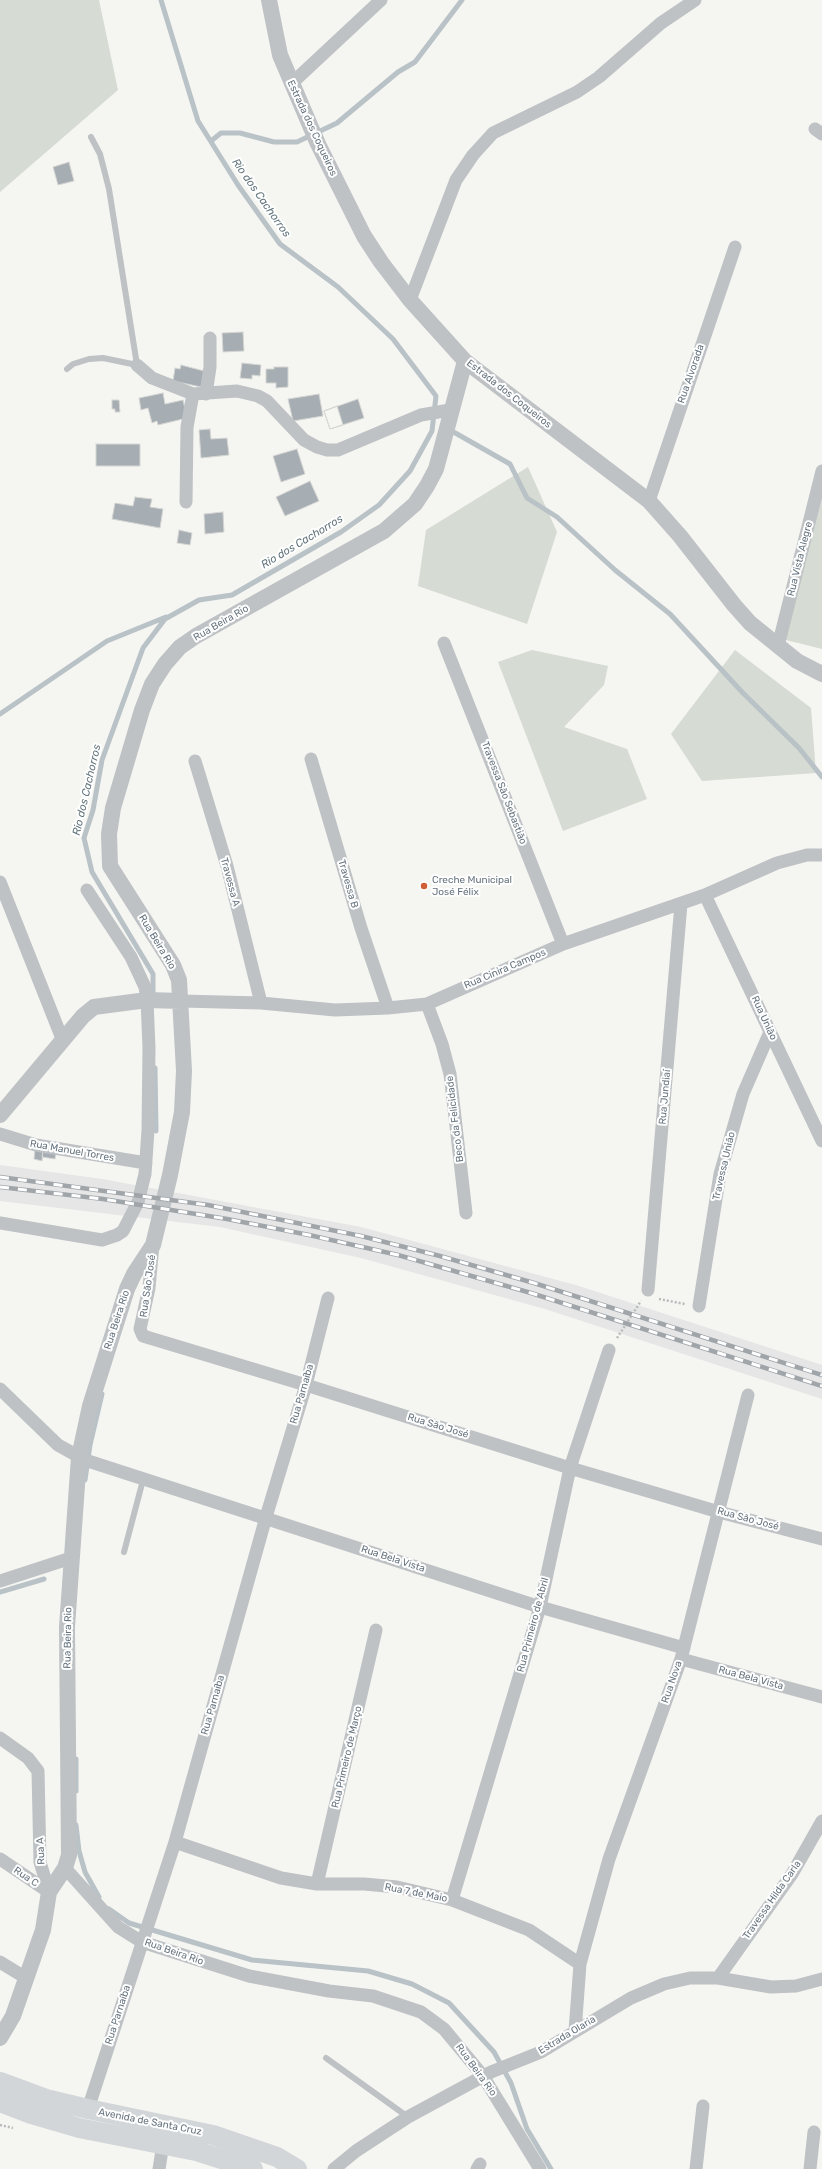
<!DOCTYPE html>
<meta charset="utf-8">
<style>
body{margin:0}
canvas{display:block;background:#f5f5f1}
</style>
<canvas width="822" height="2169"></canvas>
<script>
const c = document.querySelector('canvas').getContext('2d');
c.lineJoin = 'round';
function fillPath(path, color) { c.fillStyle = color; c.fill(path, 'evenodd'); }
const poly = rows => new Path2D(rows.map(r => 'M' + r).join(''));
function strokePath(path, color, width, dash) { c.strokeStyle = color; c.lineWidth = width; c.lineCap = dash ? 'butt' : 'round'; c.setLineDash(dash || []); c.stroke(path); }
function label(font, color, halo, rows, align = 'center') {
  c.font = font + ' Rubik,sans-serif'; c.lineWidth = 4; c.setLineDash([]); c.textBaseline = 'middle'; c.strokeStyle = halo; c.fillStyle = color; for (const [text, x, y, turn = 0] of rows) {
    c.save(); c.translate(x, y); c.rotate((+turn || 0) * Math.PI / 180); c.textAlign = isNaN(turn) ? turn : align; if (halo) c.strokeText(text, 0, 0); c.fillText(text, 0, 0); c.restore();
  }
}
fillPath(poly([
 [0,1165,102,1179,361,1227,579,1286,822,1365,822,1399,545,1309,361,1258,220,1227,0,1201]
]), '#e5e6e5');
fillPath(poly([
 [0,0,99,0,118,90,0,192],
 [528,467,557,532,527,624,418,586,426,530],
 [822,485,822,649,782,639],
 [532,650,608,666,604,685,564,727,627,749,647,799,563,831,498,662],
 [735,650,811,708,816,773,702,781,671,734]
]), '#d6dbd3');
strokePath(poly([
 [211,141,221,133,240,133,274,142,297,142,337,123,398,72,415,62,462,0],
 [450,430,510,464,527,498,557,517,615,570,670,614,742,692,799,748,822,777],
 [0,714,107,641,166,617],
 [153,998,153,974,92,872,84,838,93,810,102,760,143,648,165,619,199,600,232,595,341,532,379,505,410,471,432,431,436,396,393,339,338,287,280,244,238,185,198,121,161,0],
 [155,1068,156,1131],
 [85,1480,90,1445,102,1394],
 [0,1592,44,1579],
 [76,1759,76,1791],
 [76,1825,79,1851,85,1872,99,1897],
 [109,1909,129,1923,252,1960,368,1971,412,1984,449,2003,494,2052,511,2083,527,2129,551,2169]
]), '#b9c2c7', 5);
const building = poly([
 [69,162,74,181,58,185,53,167,69,162],
 [243,332,244,351,223,352,222,333,243,332],
 [242,363,261,365,260,376,252,375,252,379,240,378,242,363],
 [181,365,204,371,201,387,173,381,175,368,180,369,181,365],
 [274,367,288,367,288,387,276,388,276,383,266,383,266,369,274,369,274,367],
 [163,393,165,404,183,400,187,418,158,425,157,421,152,423,148,408,141,410,139,398,163,393],
 [319,394,323,416,293,421,288,399,319,394],
 [358,399,364,418,330,429,324,411,358,399],
 [112,400,119,400,120,412,115,412,115,409,112,409,112,400],
 [337,406,343,425,330,429,324,411,337,406],
 [210,429,211,439,227,438,229,455,201,458,199,430,210,429],
 [96,444,140,444,140,466,96,466,96,444],
 [297,449,305,474,281,482,273,456,297,449],
 [310,481,319,501,285,516,276,497,310,481],
 [135,497,152,499,150,507,163,509,160,528,112,519,115,503,133,506,135,497],
 [223,512,224,532,205,534,204,514,223,512],
 [179,530,192,533,190,545,177,543,179,530],
 [35,1148,43,1150,42,1161,34,1159,35,1148],
 [43,1150,56,1152,55,1159,42,1157,43,1150]
]);
fillPath(building, '#a7aeb3');
strokePath(building, '#d6d6d4', 1);
strokePath(poly([
 [659,1299,685,1304],
 [617,1338,641,1301],
 [0,2125,13,2128]
]), '#b8bbbc', 2.5, [2, 2]);
strokePath(poly([
 [67,369,73,364,89,359,103,358,137,365,109,189,100,154,91,137],
 [124,1552,143,1480],
 [326,2058,408,2117]
]), '#bec2c5', 6);
strokePath(poly([
 [291,84,381,0],
 [815,129,822,134],
 [410,300,456,180,473,155,493,133,577,92,599,77,661,23,695,0],
 [137,365,152,378,193,394,237,391,258,396,267,401,304,440,317,447,327,450,338,450,421,415,450,410],
 [206,394,210,367,210,338],
 [649,501,735,247],
 [186,502,187,427,193,394],
 [444,643,563,944],
 [778,646,822,471],
 [311,759,361,928,388,1008],
 [195,761,227,866,261,1003],
 [0,882,63,1041],
 [705,895,822,1141],
 [181,1001,261,1003,335,1010,388,1008,427,1004,563,944,705,895,777,863,807,855,822,855],
 [427,1004,442,1044,450,1074,466,1213],
 [0,1134,36,1145,146,1163],
 [0,1223,102,1240,117,1235,123,1231,138,1202,145,1174,148,1130,149,1048,147,1000,145,987,131,957,87,890],
 [153,1245,149,1288,140,1329,143,1336,306,1385,570,1468,719,1512,822,1539],
 [648,1290,681,904],
 [699,1306,720,1174,743,1094,770,1032],
 [0,1389,58,1445,85,1460,540,1607,684,1648],
 [0,1581,71,1558],
 [681,1659,822,1697],
 [0,1738,28,1758,38,1771,40,1862,49,1892],
 [175,1842,281,1878,317,1884,364,1884,397,1887,452,1900,529,1930,580,1964,575,2031],
 [0,1859,49,1892],
 [65,1868,118,1927,142,1942,249,1976,329,1991,373,1996,421,2012,444,2029,483,2076,540,2169],
 [317,1884,376,1630],
 [452,1900,540,1607,570,1468,609,1350],
 [0,1962,26,1978],
 [580,1964,609,1859,681,1659,748,1395],
 [718,1978,792,1874,822,1821],
 [88,2109,175,1842,266,1517,306,1385,328,1298],
 [159,2169,163,2144],
 [334,2169,356,2151,408,2117,491,2072,541,2052,631,1998,664,1984,690,1978,718,1978,771,1987,796,1986,822,1979],
 [477,2169,480,2164],
 [696,2169,703,2106],
 [810,2169,814,2132]
]), '#bec2c5', 13);
strokePath(poly([
 [269,0,280,55,318,144,364,236,381,262,410,300,465,361,649,501,680,536,734,605,750,623,797,661,822,674],
 [0,1115,83,1016,94,1007,147,1000,181,1001],
 [0,2038,13,2016,43,1930,49,1892,65,1868,69,1855,67,1627,79,1457,90,1406,127,1289,134,1274,153,1245,170,1175,182,1112,184,1071,179,980,173,965,110,866,109,834,113,808,142,710,152,684,165,664,180,647,196,636,384,531,415,504,427,486,436,469,465,361]
]), '#bec2c5', 16);
strokePath(poly([
 [0,2082,46,2099,88,2109,213,2135,277,2157,297,2169],
 [0,2102,31,2114,79,2128,196,2151,253,2169]
]), '#d2d6d9', 20);
const rail = poly([
 [0,1177,208,1205,361,1236,440,1256,534,1283,822,1375],
 [0,1187,103,1199,227,1219,309,1235,398,1255,531,1293,822,1386]
]);
strokePath(rail, '#a0a5aa', 4.5);
strokePath(rail, '#fff', 3, [9]);
for (const [x, y, r, color] of [
 [424,886,4,"#cf5e37"]
]) { const dot = new Path2D(); dot.arc(x, y, r, 0, 2 * Math.PI); c.fillStyle = color; c.fill(dot); strokePath(dot, '#fff', 1.5); }
label('10px', '#67747f', '#fff', [
 ["Estrada dos Coqueiros",312,128,65],
 ["Rua Alvorada",691,374,-71],
 ["Estrada dos Coqueiros",509,394,38],
 ["Rua Vista Alegre",800,559,-76],
 ["Rua Beira Rio",221,623,-30],
 ["Travessa São Sebastião",504,793,69],
 ["Travessa A",230,882,75],
 ["Travessa B",348,884,74],
 ["Rua Beira Rio",157,942,59],
 ["Rua Cinira Campos",505,969,-23],
 ["Rua União",764,1018,65],
 ["Rua Jundiaí",665,1097,-85],
 ["Beco da Felicidade",455,1119,-97],
 ["Rua Manuel Torres",72,1151,10],
 ["Travessa União",724,1166,-77],
 ["Rua São José",148,1286,-82],
 ["Rua Beira Rio",117,1320,-72],
 ["Rua Parnaíba",302,1394,-74],
 ["Rua São José",438,1426,17],
 ["Rua São José",748,1519,15],
 ["Rua Bela Vista",393,1559,18],
 ["Rua Primeiro de Abril",533,1625,-75],
 ["Rua Beira Rio",68,1638,-89],
 ["Rua Bela Vista",751,1678,15],
 ["Rua Nova",672,1682,-71],
 ["Rua Parnaíba",213,1705,-74],
 ["Rua Primeiro de Março",347,1757,-77],
 ["Rua A",41,1851,-93],
 ["Rua C",26,1877,34],
 ["Rua 7 de Maio",416,1893,11],
 ["Travessa Hilda Carla",772,1900,-55],
 ["Rua Beira Rio",174,1952,19],
 ["Rua Parnaíba",118,2015,-72],
 ["Estrada Olaria",567,2035,-31],
 ["Rua Beira Rio",476,2070,54],
 ["Avenida de Santa Cruz",150,2122,11]
]);
label('10px', '#67747f', '#fff', [
 ["Creche Municipal",432,880],
 ["José Félix",432,892]
], 'left');
label('italic 11px', '#63757c', '#fff', [
 ["Rio dos Cachorros",261,198,55],
 ["Rio dos Cachorros",302,542,-31],
 ["Rio dos Cachorros",87,790,-77]
]);
</script>
